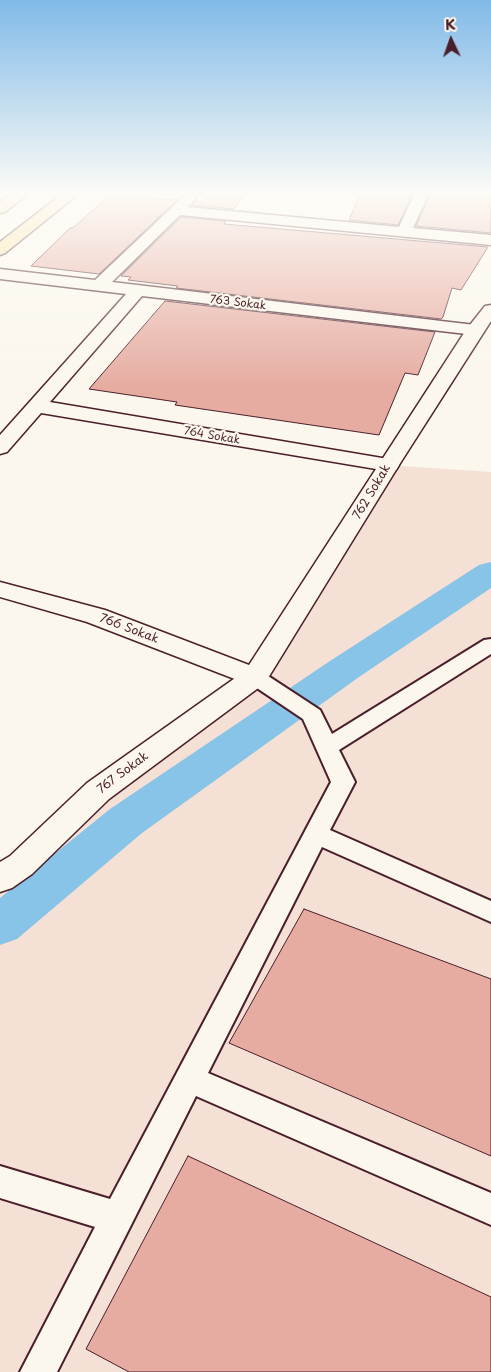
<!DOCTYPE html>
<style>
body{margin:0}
#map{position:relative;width:491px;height:1372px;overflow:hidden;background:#fbf7ec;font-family:"Playpen Sans",sans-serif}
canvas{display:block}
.north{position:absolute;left:426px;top:15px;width:50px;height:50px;-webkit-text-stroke:4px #fbf7ec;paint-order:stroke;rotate:357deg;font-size:14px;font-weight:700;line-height:20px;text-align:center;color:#4a1f2b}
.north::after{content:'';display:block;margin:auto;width:18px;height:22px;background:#4a1f2b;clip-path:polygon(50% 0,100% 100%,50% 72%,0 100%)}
</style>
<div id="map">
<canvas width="491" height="1372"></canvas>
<div class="north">K</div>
</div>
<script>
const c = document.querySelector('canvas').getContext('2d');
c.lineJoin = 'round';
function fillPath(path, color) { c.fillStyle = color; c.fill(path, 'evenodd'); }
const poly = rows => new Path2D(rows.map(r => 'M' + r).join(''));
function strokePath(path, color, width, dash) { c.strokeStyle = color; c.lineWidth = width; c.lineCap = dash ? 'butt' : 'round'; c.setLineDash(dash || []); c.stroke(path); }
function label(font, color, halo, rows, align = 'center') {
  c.font = font + ' "Playpen Sans",sans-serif'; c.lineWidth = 4.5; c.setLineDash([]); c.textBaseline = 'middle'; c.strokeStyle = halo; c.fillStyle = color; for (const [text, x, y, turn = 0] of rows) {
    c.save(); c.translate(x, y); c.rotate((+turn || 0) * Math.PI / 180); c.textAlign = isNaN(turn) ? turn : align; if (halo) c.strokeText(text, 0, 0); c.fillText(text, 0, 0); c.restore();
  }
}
fillPath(poly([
 [388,465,491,472,491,1372,0,1372,0,879,255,677]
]), '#f5e0d6');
fillPath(poly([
 [491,562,491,588,359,677,142,833,17,939,0,945,0,898,110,809,333,659,479,565,491,562]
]), '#88c3e8');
const building = poly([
 [110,195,177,200,99,274,31,266,70,228,73,228,110,195],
 [209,195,244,195,234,209,192,205,196,201,203,202,209,195],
 [360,195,376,195,411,197,398,225,349,220,360,195],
 [436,195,491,195,491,233,416,226,429,198,435,199,436,195],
 [181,217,226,221,224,224,488,247,461,290,452,288,443,317,441,319,176,288,178,286,128,280,131,277,121,276,181,217],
 [165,301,435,332,418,375,405,373,379,435,175,405,177,402,89,389,165,301],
 [304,909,491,979,491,1156,229,1043,304,909],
 [188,1156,491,1297,491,1372,129,1372,86,1349,188,1156]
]);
fillPath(building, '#e6aca1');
strokePath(building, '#4a1f2b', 1);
const lane = poly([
 [491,639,491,654,339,750,355,782,330,830,491,901,491,922,322,847,208,1073,491,1193,491,1225,196,1096,57,1372,20,1372,95,1227,0,1198,0,1166,110,1199,331,782,303,719,248,682,244,677,248,672,255,670,262,672,320,710,332,734,484,640,491,639]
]);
const street = poly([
 [185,195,194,195,196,198,188,207,399,227,414,195,428,195,413,228,491,235,491,245,180,215,112,282,475,325,481,326,484,330,481,334,475,335,142,296,50,402,388,459,396,460,399,465,396,470,388,471,41,413,7,452,0,454,0,435,126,294,0,279,0,269,95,280,185,195],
 [255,668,265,671,269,677,265,683,109,799,32,874,12,888,0,892,0,862,10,856,87,783,245,671,255,668]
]);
const secondary = poly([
 [491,305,491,321,399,465,265,683,255,686,245,683,87,622,0,597,0,582,105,610,249,665,466,330,485,306,491,305]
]);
const highway = poly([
 [11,195,27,195,5,212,0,213,0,202,11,195],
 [61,195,77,195,5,253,0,255,0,242,61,195]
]);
strokePath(lane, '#4a1f2b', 4);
strokePath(street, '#4a1f2b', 3);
strokePath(secondary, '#4a1f2b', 3);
strokePath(highway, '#4a1f2b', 3);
fillPath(lane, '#fbf7ec');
fillPath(street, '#fbf7ec');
fillPath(secondary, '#fbf7ec');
fillPath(highway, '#fadf96');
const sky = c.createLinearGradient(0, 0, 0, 387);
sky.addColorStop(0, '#81bae8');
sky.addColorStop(0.5, '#fdfbf6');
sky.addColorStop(1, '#fdfbf600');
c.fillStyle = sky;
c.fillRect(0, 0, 491, 387);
label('11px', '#4a1f2b', '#fbf7ec', [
 ["763 Sokak",238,303,7],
 ["764 Sokak",212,436,10]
]);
label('12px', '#4a1f2b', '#fbf7ec', [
 ["762 Sokak",372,492,-59],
 ["766 Sokak",129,629,21],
 ["767 Sokak",123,773,-37]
]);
</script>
